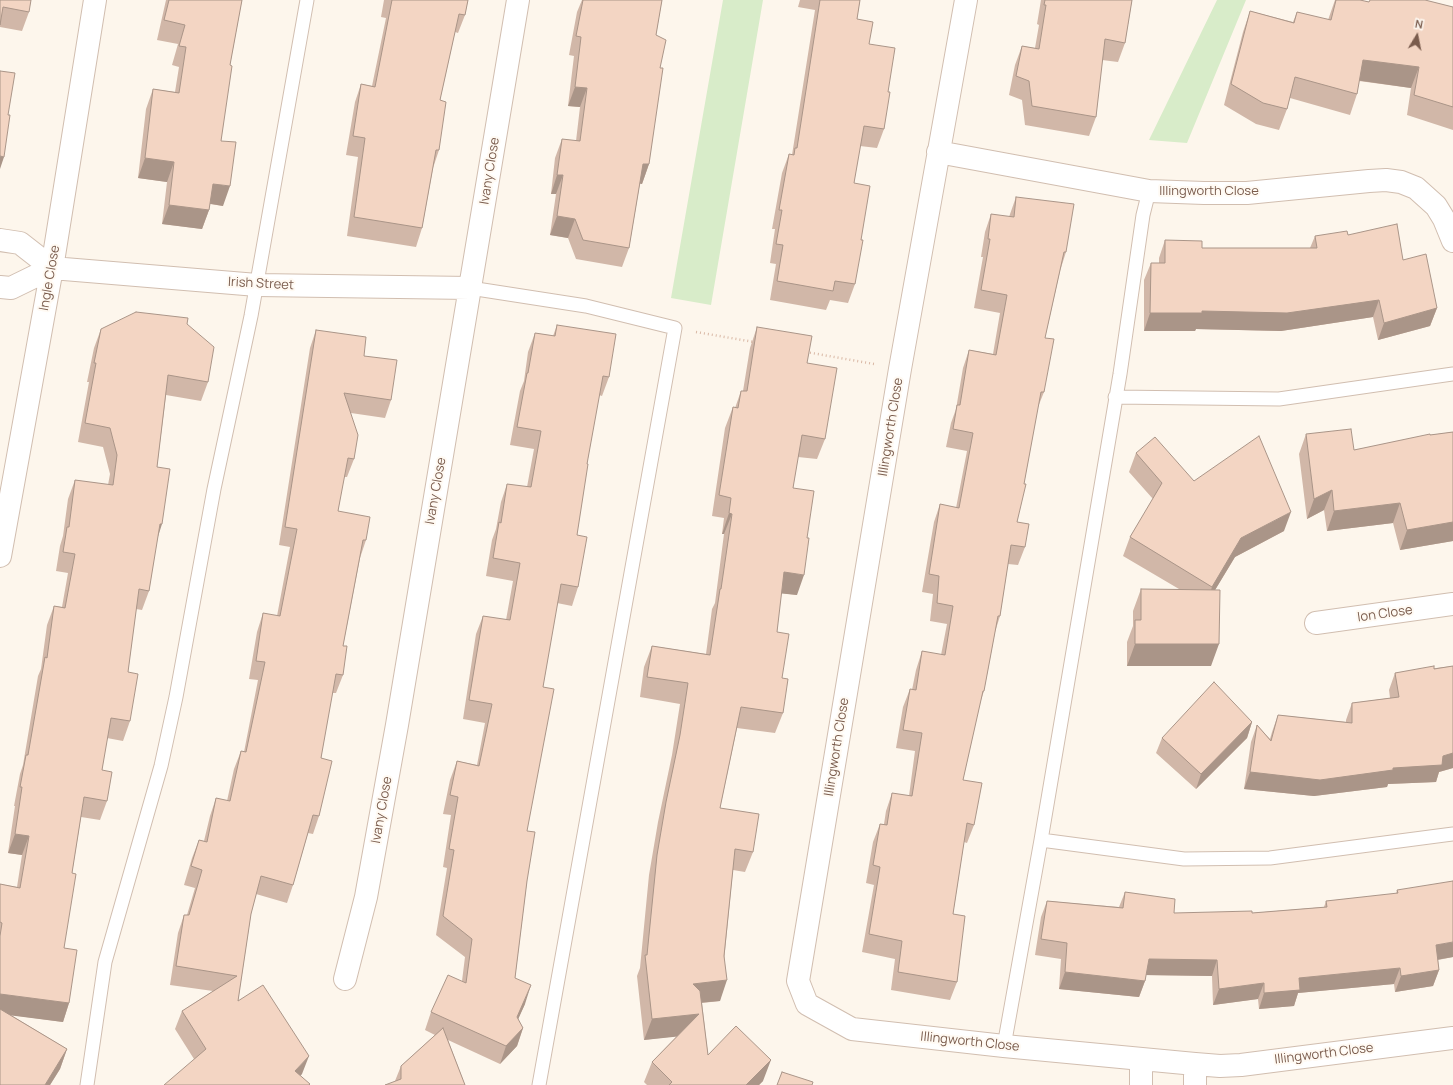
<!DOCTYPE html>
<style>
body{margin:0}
#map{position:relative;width:1453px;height:1085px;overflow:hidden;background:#fdf6ec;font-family:Manrope,sans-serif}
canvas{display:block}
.north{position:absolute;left:1397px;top:16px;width:40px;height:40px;-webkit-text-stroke:3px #fffaf3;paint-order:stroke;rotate:10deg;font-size:11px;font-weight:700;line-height:16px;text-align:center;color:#7a5c4d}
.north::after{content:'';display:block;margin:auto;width:14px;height:18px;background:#7a5c4d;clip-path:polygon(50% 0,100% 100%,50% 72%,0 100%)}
</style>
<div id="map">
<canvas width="1453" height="1085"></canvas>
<div class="north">N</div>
</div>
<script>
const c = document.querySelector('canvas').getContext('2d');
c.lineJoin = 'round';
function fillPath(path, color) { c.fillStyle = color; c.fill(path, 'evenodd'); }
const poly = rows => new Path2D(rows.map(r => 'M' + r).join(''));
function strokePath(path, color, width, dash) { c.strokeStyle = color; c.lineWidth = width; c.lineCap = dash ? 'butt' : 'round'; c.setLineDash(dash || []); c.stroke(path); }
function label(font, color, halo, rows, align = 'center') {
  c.font = font + ' Manrope,sans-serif'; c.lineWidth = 4; c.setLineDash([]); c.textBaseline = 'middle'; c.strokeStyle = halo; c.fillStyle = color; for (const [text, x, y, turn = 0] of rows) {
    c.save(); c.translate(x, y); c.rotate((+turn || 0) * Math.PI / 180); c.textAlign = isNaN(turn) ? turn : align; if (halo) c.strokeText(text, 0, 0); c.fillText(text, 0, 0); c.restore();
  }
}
fillPath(poly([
 [723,0,763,0,711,305,671,298],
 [1217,0,1246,0,1187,143,1149,140]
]), '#d8ecc9');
const lane = poly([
 [470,288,586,306,675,328,539,1085],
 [1115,397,1279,399,1453,374],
 [1041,840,1184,859,1270,858,1453,834],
 [1004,1046,1041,840,1120,374,1143,215,1149,191],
 [87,1085,105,962,161,766,176,697,214,489,251,316,307,0]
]);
const street = poly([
 [966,0,900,369,798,981,807,1004,852,1029,1004,1046,1195,1064,1220,1066,1241,1065,1453,1038],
 [938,152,1149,191,1204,193,1247,193,1369,181,1386,180,1401,182,1416,188,1436,206,1444,219,1453,241],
 [0,240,20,243,52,268],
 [0,287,11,288,52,268,257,285,470,288],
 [0,556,52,268,95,0],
 [1316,623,1453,604],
 [345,979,366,897,397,725,518,0],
 [1141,1060,1141,1085],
 [1195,1085,1195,1064]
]);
strokePath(lane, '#d1beb0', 15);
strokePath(street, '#d1beb0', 24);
strokePath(poly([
 [696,332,754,342],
 [806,352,874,364]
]), '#d9b8a5', 2.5, [1, 3]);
strokePath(lane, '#fff', 13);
strokePath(street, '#fff', 22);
fillPath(poly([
 [0,0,29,12,22,31,0,27],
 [166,0,242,0,230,65,221,141,223,206,210,204,209,210,202,229,162,224,167,182,138,178,146,109,153,89,175,92,179,67,172,65,178,44,157,40],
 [384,0,468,0,465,15,458,33,455,32,440,100,439,150,433,168,422,228,416,247,347,236,358,157,346,155,355,102,361,84,372,86,386,18,381,17],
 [582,0,662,0,656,35,660,68,649,164,642,184,640,183,629,248,622,267,576,259,568,238,550,235,556,194,551,194,555,158,562,139,576,141,580,107,568,106,574,56,569,55,577,12],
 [800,0,860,0,857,19,869,44,888,92,884,129,877,148,860,146,854,183,861,240,855,284,848,303,830,300,826,310,770,300,776,264,770,263,775,229,772,229,782,173,789,154,792,155,815,10,798,7],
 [1041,0,1132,0,1125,43,1118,62,1102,60,1096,117,1089,136,1025,125,1022,100,1009,95,1015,65,1022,46,1035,48,1039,25,1037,24],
 [1335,0,1360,0,1369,2,1453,7,1453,130,1407,115,1411,88,1359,81,1357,94,1350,115,1290,98,1287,109,1279,130,1256,124,1224,105,1243,32,1250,11,1293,22,1297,12,1328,20],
 [1016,197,1066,252,1060,271,1045,338,1044,392,1038,407,1017,522,1025,547,1018,565,1008,564,1000,616,995,632,984,691,980,703,963,780,974,825,967,843,964,842,953,914,957,982,950,1000,891,990,895,959,862,952,874,885,866,883,873,842,880,824,884,824,886,811,892,793,909,796,915,751,896,748,903,707,910,689,912,690,916,670,922,651,941,655,947,624,930,621,933,594,922,592,934,522,940,504,956,508,967,451,946,447,951,423,956,409,963,368,969,350,993,354,1000,313,974,308,983,257,981,257,985,232,991,214,1009,217],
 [1348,235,1403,260,1437,308,1430,326,1378,340,1373,317,1281,331,1196,329,1195,331,1144,331,1144,280,1151,263,1159,263,1159,258,1165,240,1202,248,1310,248,1315,236],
 [187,324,208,382,201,401,166,395,157,467,157,539,149,591,142,610,136,609,128,672,130,721,123,741,107,738,102,770,107,801,100,820,81,817,72,873,64,948,69,1003,63,1022,11,1015,67,1049,60,1069,50,1085,0,1085,0,884,17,887,22,855,8,853,15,806,14,806,20,774,23,765,38,676,41,669,47,625,54,606,62,607,68,573,56,571,60,546,63,536,68,499,75,480,108,485,110,474,103,447,78,442,89,382,87,382,94,348,101,329],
 [557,325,609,377,602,396,599,395,587,464,577,535,578,587,572,606,557,603,543,687,527,831,527,881,515,978,525,1004,518,1019,523,1028,517,1046,500,1064,448,1040,465,1085,395,1081,401,1066,435,1035,425,1030,431,1012,462,981,465,957,436,935,447,868,443,867,451,815,443,814,450,780,457,761,477,765,485,723,463,719,476,634,483,616,506,620,513,581,486,576,492,540,496,529,501,502,507,484,527,487,534,449,510,445,520,391,524,381,528,352,535,333,553,336],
 [757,327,807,363,825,439,817,459,798,457,793,488,797,595,781,593,777,632,782,678,783,713,775,733,737,728,720,808,753,852,745,872,733,870,720,1001,702,1003,708,1055,763,1081,759,1085,647,1085,644,1082,652,1062,677,1036,644,1040,637,976,640,968,649,875,658,822,672,755,680,704,640,697,644,667,652,646,706,654,712,609,715,603,724,534,722,534,724,518,712,516,725,428,733,407,735,408,741,391,743,391,750,348],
 [316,330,364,356,391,400,385,418,351,413,354,459,347,477,344,477,338,511,366,540,360,558,343,646,343,675,336,693,332,693,321,758,319,816,313,834,308,833,293,885,287,903,256,894,251,914,238,1001,302,1074,194,1059,175,1029,182,1011,213,991,170,985,178,933,184,915,187,915,195,888,184,885,192,858,199,840,204,841,210,816,216,798,227,801,234,769,241,751,244,752,258,680,249,679,257,632,263,613,277,616,290,547,279,545,310,348],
 [1453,432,1453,541,1400,550,1393,523,1327,531,1324,510,1307,519,1299,454,1306,434,1354,450,1430,435],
 [1136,453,1194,481,1284,531,1235,557,1215,590,1211,666,1127,666,1127,642,1133,626,1133,611,1141,589,1179,589,1123,556,1130,537,1153,499,1129,472],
 [1453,666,1453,768,1439,772,1436,782,1388,784,1387,787,1314,796,1244,789,1251,742,1257,725,1270,739,1272,732,1278,715,1346,722,1346,720,1352,703,1390,698,1389,690,1395,673],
 [1252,722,1247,738,1196,789,1156,753,1162,738],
 [1397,890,1453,957,1438,960,1439,970,1433,986,1395,992,1394,984,1298,993,1294,1006,1259,1009,1258,999,1213,1005,1212,976,1146,975,1145,981,1139,997,1059,989,1061,959,1035,955,1041,917,1047,901,1119,907,1125,892,1174,913,1252,913,1324,907,1326,901,1396,894]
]), '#d1b7a8');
fillPath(poly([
 [1363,60,1419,67,1411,88,1355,80],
 [575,87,587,88,580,107,568,106],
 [0,156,4,157,0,169],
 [145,158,174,162,167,182,138,178],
 [643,164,649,164,642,184,636,183],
 [557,175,563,175,556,194,551,194],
 [213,184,230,186,223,206,206,203],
 [169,205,209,210,202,229,162,224],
 [557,216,575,219,568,238,550,235],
 [1379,300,1373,317,1281,331,1196,329,1195,331,1144,331,1150,313,1202,311],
 [1437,308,1430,326,1378,340,1384,323],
 [1332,490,1324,510,1307,519,1314,499],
 [1400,503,1393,523,1327,531,1334,511],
 [1291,512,1284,531,1235,557,1206,605,1212,587,1241,538],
 [729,513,732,514,724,534,722,534],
 [1453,522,1453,541,1400,550,1407,530],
 [160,524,162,524,156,543],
 [784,572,804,575,797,595,777,593],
 [1135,644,1219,644,1211,666,1127,666],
 [1252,722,1247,738,1196,789,1201,774],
 [1453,753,1453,768,1439,772,1436,782,1388,784,1387,787,1314,796,1244,789,1250,772,1393,768,1443,756],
 [15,834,29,836,22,855,8,853],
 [1453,942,1453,957,1430,961,1436,945],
 [1149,959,1217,960,1212,976,1143,975],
 [1400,968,1394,984,1298,993,1294,1006,1259,1009,1264,993,1299,978],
 [1439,970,1433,986,1395,992,1401,976],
 [1065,972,1145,981,1139,997,1059,989],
 [727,980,720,1001,686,1004,693,984],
 [1264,983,1258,999,1213,1005,1219,989],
 [531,985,525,1004,511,1035,517,1017],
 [0,994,69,1003,63,1022,0,1014],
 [699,1014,692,1035,644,1040,652,1019],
 [523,1028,517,1046,500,1064,506,1046],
 [67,1049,60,1069,50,1085,45,1085],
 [309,1056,302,1074,293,1085,295,1071],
 [771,1060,763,1081,759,1085,746,1085]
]), '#aa9588');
const building = poly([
 [0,0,31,0,29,12,3,7,0,25,0,0],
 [169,0,242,0,230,65,232,66,221,141,236,142,230,186,213,184,209,210,169,205,174,162,145,158,153,89,179,93,186,47,179,46,185,25,164,20,169,0],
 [392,0,468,0,465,15,459,14,440,100,446,102,439,150,436,150,422,228,354,217,365,138,353,136,361,84,375,87,392,0],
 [583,0,662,0,656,35,666,40,660,68,663,68,649,164,643,164,629,248,583,240,575,219,557,216,563,175,557,175,562,139,580,141,587,88,575,87,581,37,576,36,583,0],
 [820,0,860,0,857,19,873,22,869,44,895,48,888,92,890,92,884,129,864,126,854,183,870,186,861,240,863,240,855,284,835,281,833,291,777,281,783,245,776,244,782,210,779,210,789,154,794,155,795,148,797,148,820,0],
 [1045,0,1132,0,1125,43,1105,39,1096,117,1032,106,1029,81,1016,76,1022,46,1039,49,1046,5,1044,5,1045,0],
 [1336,0,1360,0,1369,2,1370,0,1425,0,1453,7,1453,107,1414,95,1419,67,1363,60,1357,94,1295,77,1287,109,1263,103,1231,84,1250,11,1294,23,1297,12,1331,20,1336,0],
 [0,71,15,73,8,115,10,115,4,157,0,156,0,71],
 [1016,197,1074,204,1066,252,1064,252,1045,338,1054,339,1044,392,1041,392,1024,484,1026,484,1017,522,1029,524,1025,547,1011,545,1000,616,998,616,984,691,983,691,963,780,982,783,974,825,967,823,953,914,965,916,957,982,898,972,902,941,869,934,880,867,873,865,880,824,887,825,892,793,912,796,922,733,903,730,910,689,916,690,922,651,945,655,953,606,937,603,939,576,929,574,940,504,959,508,973,433,953,429,957,405,960,405,969,350,996,355,1007,295,981,290,990,239,988,239,991,214,1014,217,1016,197],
 [1397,224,1403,260,1426,254,1437,308,1384,323,1379,300,1287,313,1202,311,1202,313,1150,313,1151,263,1165,263,1165,240,1202,241,1202,248,1317,248,1315,236,1347,231,1348,235,1397,224],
 [136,312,188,318,187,324,214,347,208,382,168,375,157,467,170,469,162,524,160,524,149,591,139,589,128,672,138,674,130,721,111,718,102,770,112,772,107,801,84,797,72,873,76,874,64,948,77,950,69,1003,0,994,0,936,2,923,0,922,0,884,20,888,29,836,15,834,22,787,20,787,26,755,28,755,45,657,47,658,54,606,65,608,75,554,63,552,67,527,69,527,75,480,113,485,117,455,110,428,85,423,96,363,94,363,101,329,136,312],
 [557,325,616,334,609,377,603,376,587,464,588,464,577,535,587,537,578,587,561,584,543,687,554,689,527,831,535,832,527,881,515,978,531,985,517,1017,523,1028,506,1046,431,1012,448,975,466,983,472,939,443,916,454,850,449,849,458,797,450,795,457,761,479,766,492,704,469,700,483,616,510,620,520,563,493,558,499,522,501,523,507,484,531,487,541,431,517,427,527,373,528,373,535,333,555,336,557,325],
 [757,327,812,336,807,363,837,368,825,439,802,435,793,488,814,491,807,538,809,538,804,575,784,572,777,632,789,634,782,678,788,679,783,713,741,707,720,808,759,814,753,852,735,849,724,956,727,980,693,984,700,991,708,1055,736,1026,771,1060,746,1085,669,1085,672,1082,652,1062,699,1014,652,1019,645,955,647,955,657,855,666,802,680,735,688,683,647,677,652,646,710,655,720,589,721,589,732,514,729,513,731,498,719,495,733,407,738,408,741,391,747,391,757,327],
 [316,330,366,337,364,356,397,360,391,400,344,393,358,435,354,459,348,458,338,511,370,517,366,540,363,540,343,646,347,646,343,675,336,674,321,758,332,761,319,816,313,815,293,885,261,876,251,914,238,1001,263,985,309,1056,295,1071,310,1084,309,1085,164,1085,206,1049,182,1011,237,976,176,966,184,915,189,915,202,870,191,866,199,840,207,842,216,798,230,801,241,751,246,752,265,662,256,661,263,613,280,616,297,529,285,527,316,330],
 [1351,429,1354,450,1430,434,1430,435,1453,432,1453,522,1407,530,1400,503,1334,511,1332,490,1314,499,1306,434,1351,429],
 [1259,436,1291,512,1241,538,1212,587,1130,537,1162,483,1136,453,1155,437,1194,481,1259,436],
 [1141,589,1220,590,1219,644,1135,644,1135,620,1141,620,1141,589],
 [1434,666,1434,669,1453,666,1453,753,1443,756,1442,765,1393,768,1393,770,1320,780,1250,772,1257,725,1271,741,1278,715,1352,723,1352,703,1399,697,1395,673,1434,666],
 [1214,682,1252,722,1201,774,1162,738,1214,682],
 [1453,881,1453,942,1436,945,1439,970,1401,976,1400,968,1299,978,1300,990,1264,993,1264,983,1219,989,1217,960,1149,959,1145,981,1065,972,1067,943,1041,939,1047,901,1123,908,1125,892,1175,899,1174,913,1252,911,1252,913,1327,907,1326,901,1398,893,1397,890,1453,881],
 [0,1009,67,1049,45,1085,0,1085,0,1009],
 [443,1028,465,1085,385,1085,401,1079,401,1066,443,1028],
 [782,1072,813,1082,812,1085,777,1085,782,1072]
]);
fillPath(building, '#f3d5c3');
strokePath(building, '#aa9588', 1);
label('13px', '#7a5c4d', '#fffaf3', [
 ["Ivany Close",490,171,-81],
 ["Illingworth Close",1209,191],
 ["Ingle Close",50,278,-80],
 ["Irish Street",261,284,3],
 ["Illingworth Close",891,427,-81],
 ["Ivany Close",436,491,-80],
 ["Ion Close",1385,614,-8],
 ["Illingworth Close",837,747,-81],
 ["Ivany Close",382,810,-80],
 ["Illingworth Close",970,1042,6],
 ["Illingworth Close",1324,1054,-7]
]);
</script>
